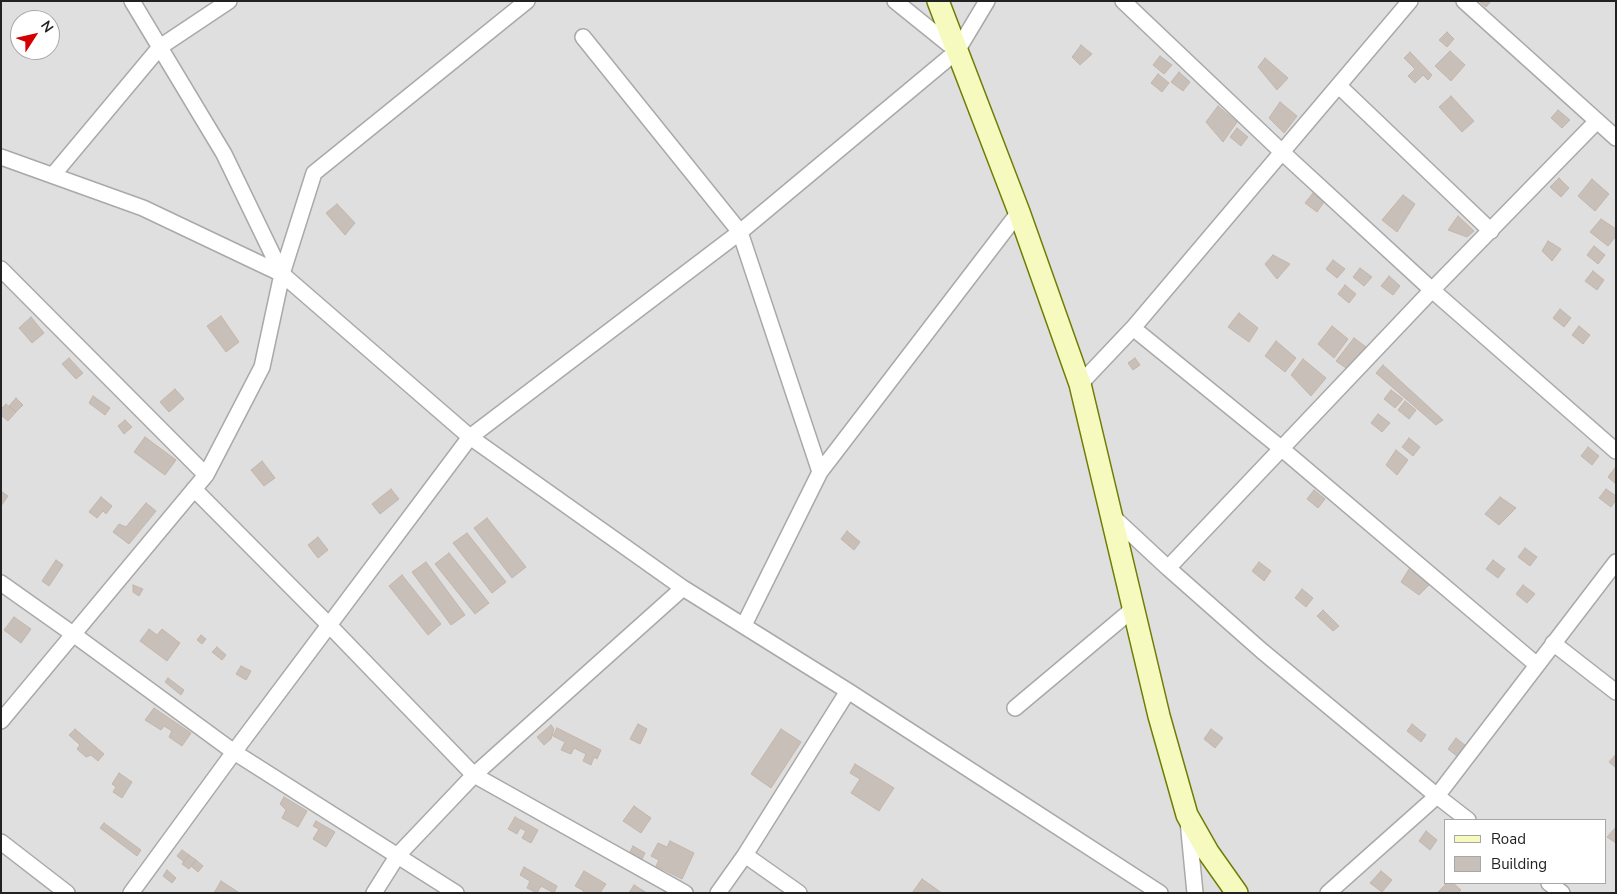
<!DOCTYPE html>
<style>
body{margin:0}
#map{position:relative;width:1617px;height:894px;overflow:hidden;background:#f2efe9;font-family:"Nunito Sans",sans-serif}
canvas{display:block}
.frame{position:absolute;inset:0;border:2px solid #222;pointer-events:none}
.legend{position:absolute;left:1444px;top:819px;width:162px;height:65px;box-sizing:border-box;background:#fff;border:1px solid #a7a7a7;margin:0;padding:6px 9px;list-style:none;font-size:15px;color:#222}
.legend li{display:flex;align-items:center;gap:10px;height:25px}
.legend b{width:25px;border:1px solid #a7a7a7}
.north{position:absolute;left:10px;top:10px;width:50px;height:50px;box-sizing:border-box;background:#fff;border:1px solid #a7a7a7;border-radius:50%;rotate:55deg;font-size:14px;font-weight:700;line-height:20px;text-align:center;color:#222}
.north::after{content:'';display:block;margin:auto;width:18px;height:22px;background:#d40000;clip-path:polygon(50% 0,100% 100%,50% 72%,0 100%)}
</style>
<div id="map">
<canvas width="1617" height="894"></canvas>
<div class="frame"></div>
<ul class="legend">
<li><b style="height:6px;background:#f7fabf"></b>Road</li>
<li><b style="height:14px;background:#c7bfb8"></b>Building</li>
</ul>
<div class="north">N</div>
</div>
<script>
const c = document.querySelector('canvas').getContext('2d');
c.lineJoin = 'round';
function fillPath(path, color) { c.fillStyle = color; c.fill(path, 'evenodd'); }
const poly = rows => new Path2D(rows.map(r => 'M' + r).join(''));
function strokePath(path, color, width, dash) { c.strokeStyle = color; c.lineWidth = width; c.lineCap = dash ? 'butt' : 'round'; c.setLineDash(dash || []); c.stroke(path); }
fillPath(poly([
 [1,1,1616,1,1616,893,1,893],
 [20,20,50,20,50,50,20,50],
 [1446,820,1606,820,1606,883,1446,883]
]), '#e0dfdf');
const building = poly([
 [1479,1,1491,1,1486,7,1479,1],
 [1447,32,1454,39,1447,47,1439,40,1447,32],
 [1081,45,1092,54,1080,65,1072,57,1081,45],
 [1450,51,1465,65,1451,81,1435,66,1450,51],
 [1410,52,1432,75,1428,80,1423,75,1415,83,1408,76,1415,69,1404,58,1410,52],
 [1160,56,1172,65,1164,74,1153,65,1160,56],
 [1265,58,1288,78,1277,90,1258,67,1265,58],
 [1179,72,1190,82,1183,91,1171,82,1179,72],
 [1158,74,1169,83,1162,92,1151,83,1158,74],
 [1451,96,1474,121,1462,132,1439,107,1451,96],
 [1280,102,1297,116,1284,133,1269,118,1280,102],
 [1218,106,1237,122,1223,142,1206,122,1218,106],
 [1558,110,1570,120,1562,128,1551,118,1558,110],
 [1237,128,1248,137,1241,146,1230,137,1237,128],
 [1559,178,1569,188,1561,197,1550,187,1559,178],
 [1592,179,1609,194,1595,211,1578,196,1592,179],
 [1313,193,1324,202,1317,212,1305,203,1313,193],
 [1403,195,1415,204,1397,232,1382,220,1403,195],
 [337,204,355,223,345,235,326,213,337,204],
 [1458,216,1474,231,1467,237,1448,230,1458,216],
 [1601,219,1616,229,1616,236,1608,246,1590,232,1601,219],
 [1548,241,1561,249,1552,261,1542,251,1548,241],
 [1594,246,1605,255,1598,264,1587,255,1594,246],
 [1273,255,1290,264,1277,279,1265,264,1273,255],
 [1333,260,1345,269,1337,278,1326,269,1333,260],
 [1360,268,1372,277,1364,286,1353,277,1360,268],
 [1593,271,1604,280,1597,290,1585,281,1593,271],
 [1389,276,1400,286,1393,295,1381,286,1389,276],
 [1345,285,1356,294,1349,303,1338,294,1345,285],
 [1560,309,1571,318,1564,327,1553,318,1560,309],
 [1239,313,1258,328,1249,342,1228,327,1239,313],
 [221,316,239,342,226,352,207,326,221,316],
 [31,317,44,333,32,343,19,328,31,317],
 [1332,326,1348,339,1334,358,1318,344,1332,326],
 [1579,326,1590,335,1583,344,1572,335,1579,326],
 [1354,338,1366,347,1349,370,1336,361,1354,338],
 [1276,341,1296,358,1285,372,1265,356,1276,341],
 [69,358,83,373,76,379,62,364,69,358],
 [1135,358,1140,365,1133,370,1128,363,1135,358],
 [1303,359,1326,378,1311,396,1291,375,1303,359],
 [1383,365,1443,420,1436,425,1376,373,1383,365],
 [175,389,184,399,169,412,160,402,175,389],
 [1391,390,1403,399,1395,408,1384,399,1391,390],
 [93,396,110,408,105,415,89,403,93,396],
 [16,398,23,405,16,412,9,406,16,398],
 [1405,401,1416,410,1409,419,1398,410,1405,401],
 [6,404,16,412,8,421,1,415,1,409,6,404],
 [1378,414,1390,423,1382,432,1371,423,1378,414],
 [125,420,132,427,124,434,118,426,125,420],
 [145,437,176,460,165,475,134,452,145,437],
 [1409,438,1420,447,1413,456,1402,447,1409,438],
 [1588,447,1599,456,1592,465,1581,456,1588,447],
 [1396,450,1408,460,1397,475,1386,465,1396,450],
 [262,461,275,478,264,486,251,470,262,461],
 [1615,468,1616,469,1616,484,1608,477,1615,468],
 [391,489,399,499,380,514,372,504,391,489],
 [1606,489,1616,496,1616,500,1611,507,1599,498,1606,489],
 [1314,490,1325,499,1318,508,1307,499,1314,490],
 [2,492,8,496,1,506,1,493,2,492],
 [101,497,112,506,106,514,103,511,97,518,89,512,101,497],
 [1500,497,1516,508,1499,525,1485,514,1500,497],
 [146,503,156,511,129,544,113,532,119,524,126,527,146,503],
 [487,518,526,567,512,578,474,528,487,518],
 [847,531,860,542,854,550,841,539,847,531],
 [467,533,506,582,492,593,453,543,467,533],
 [318,537,328,550,318,558,308,545,318,537],
 [1525,548,1537,557,1530,566,1518,557,1525,548],
 [449,553,489,603,475,614,435,564,449,553],
 [56,560,63,565,49,586,42,581,56,560],
 [1493,560,1505,569,1498,578,1486,569,1493,560],
 [426,562,465,615,451,625,412,572,426,562],
 [1259,562,1271,571,1264,581,1252,571,1259,562],
 [1411,566,1431,583,1419,595,1401,582,1411,566],
 [402,575,441,624,428,635,389,586,402,575],
 [133,585,143,589,139,596,133,592,133,585],
 [1523,585,1535,594,1527,603,1516,594,1523,585],
 [1302,589,1313,598,1306,607,1295,598,1302,589],
 [1323,610,1339,626,1333,631,1317,616,1323,610],
 [14,617,31,629,21,643,4,630,14,617],
 [149,629,157,635,162,629,180,643,167,661,140,641,149,629],
 [201,635,206,639,202,644,197,640,201,635],
 [217,647,226,655,222,660,212,652,217,647],
 [241,666,251,671,246,680,236,674,241,666],
 [168,678,184,690,181,695,165,682,168,678],
 [154,708,191,733,182,746,169,737,172,731,164,726,161,730,145,720,154,708],
 [638,724,647,729,640,744,630,739,638,724],
 [1412,724,1426,735,1421,742,1407,731,1412,724],
 [551,725,554,729,551,739,544,745,537,737,551,725],
 [557,728,601,750,597,759,594,757,591,765,583,761,586,754,574,748,571,754,561,750,565,742,553,736,557,728],
 [75,729,104,754,98,761,91,755,86,757,77,749,80,745,69,735,75,729],
 [781,729,801,742,771,788,751,774,781,729],
 [1211,729,1223,738,1215,748,1204,739,1211,729],
 [1456,738,1466,746,1458,757,1448,749,1456,738],
 [1616,754,1616,768,1609,762,1616,754],
 [855,764,894,788,879,811,851,793,860,779,850,773,855,764],
 [119,773,132,782,122,798,113,792,116,787,112,784,119,773],
 [284,797,307,811,298,827,282,818,286,810,280,804,284,797],
 [634,806,651,818,641,833,623,821,634,806],
 [515,817,538,830,531,843,522,838,526,831,520,828,517,834,508,829,515,817],
 [316,821,335,832,326,847,313,839,319,829,313,826,316,821],
 [104,823,141,850,137,856,100,828,104,823],
 [1616,827,1616,843,1607,837,1616,827],
 [1426,831,1437,840,1430,850,1419,841,1426,831],
 [670,841,694,853,682,879,656,866,659,860,651,856,658,843,667,847,670,841],
 [633,846,645,853,641,861,629,854,633,846],
 [182,850,189,855,184,862,177,856,182,850],
 [189,855,196,860,189,869,182,864,189,855],
 [196,860,203,866,198,872,191,866,196,860],
 [524,867,557,886,554,893,541,886,537,893,527,888,530,881,520,875,524,867],
 [167,870,176,878,172,883,163,876,167,870],
 [584,871,606,884,600,893,582,893,584,891,575,886,584,871],
 [1381,871,1392,880,1382,892,1370,883,1381,871],
 [922,879,942,893,912,893,922,879],
 [221,881,238,892,237,893,214,893,221,881],
 [1447,883,1453,883,1461,890,1458,893,1438,892,1447,883],
 [634,885,647,893,629,893,634,885]
]);
fillPath(building, '#c7bfb8');
strokePath(building, '#c4b6ab', 1);
const minor = poly([
 [132,1,224,154,282,274],
 [1123,1,1283,153,1432,290,1616,451],
 [1464,1,1616,138],
 [583,37,740,232,820,472],
 [957,51,987,1],
 [1339,86,1491,231],
 [1,157,143,208,282,274,470,437,683,588,848,691,1160,893],
 [53,175,160,47,229,1],
 [1,269,206,475],
 [1133,328,1282,449,1537,665],
 [1080,384,1133,328,1410,1],
 [194,489,329,625,474,775,685,893],
 [1111,515,1168,568,1262,651,1437,796,1468,820],
 [1168,568,1432,290,1597,121],
 [1,583,73,634,234,752,456,893],
 [744,625,820,472,1019,212],
 [1553,643,1616,692],
 [1015,708,1133,609],
 [1,721,206,475,262,367,282,274,314,173,527,1],
 [1188,821,1195,893],
 [1,842,67,893],
 [745,855,799,893],
 [1549,883,1562,893],
 [131,893,234,752,470,437,740,232,957,51,895,1],
 [374,893,398,855,474,775,683,588],
 [718,893,745,855,848,691],
 [1328,893,1437,796,1616,562]
]);
const secondary = poly([
 [938,1,1019,212,1080,384,1159,716,1187,815,1208,852,1237,893]
]);
strokePath(minor, '#a9a9a9', 18);
strokePath(secondary, '#707d05', 24);
strokePath(minor, '#fff', 15);
strokePath(secondary, '#f7fabf', 21);
</script>
